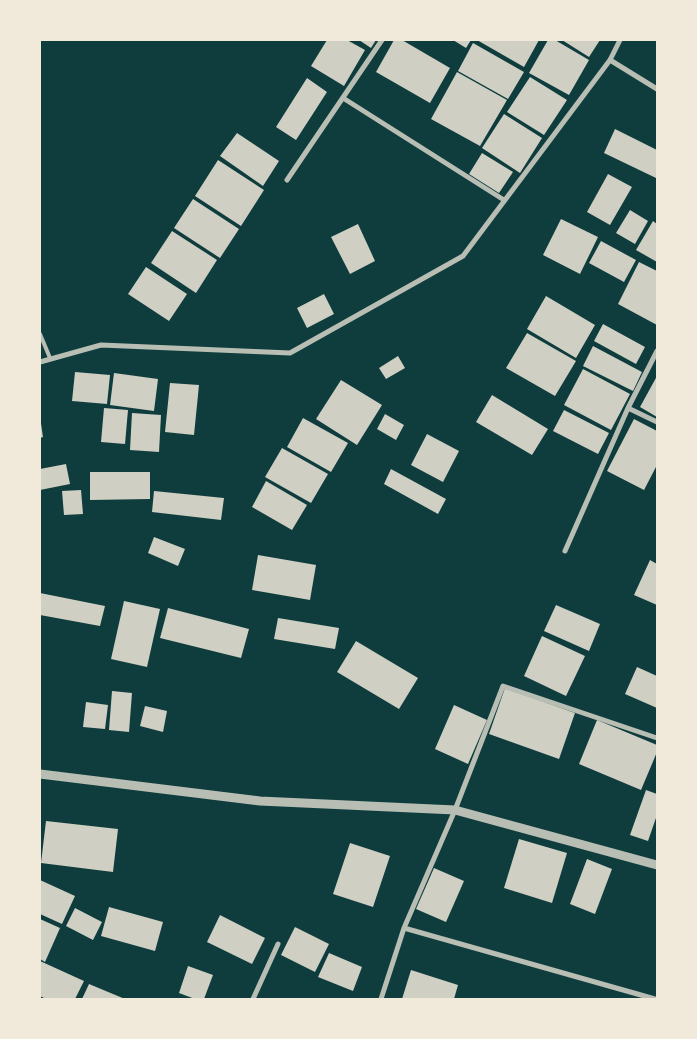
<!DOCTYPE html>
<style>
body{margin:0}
#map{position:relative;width:697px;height:1039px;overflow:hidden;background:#0f3d3e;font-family:"Space Grotesk",sans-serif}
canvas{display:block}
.frame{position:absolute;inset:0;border:41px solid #f1e9da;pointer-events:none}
</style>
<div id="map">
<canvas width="697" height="1039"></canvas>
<div class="frame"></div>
</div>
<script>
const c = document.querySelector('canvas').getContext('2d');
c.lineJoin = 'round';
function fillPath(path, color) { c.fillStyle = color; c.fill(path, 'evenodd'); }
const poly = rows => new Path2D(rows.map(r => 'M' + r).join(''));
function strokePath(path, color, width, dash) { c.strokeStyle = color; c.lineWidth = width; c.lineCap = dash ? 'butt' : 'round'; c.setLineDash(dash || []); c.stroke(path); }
fillPath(poly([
 [327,40,347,40,365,50,344,86,311,66],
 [359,40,376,40,371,48],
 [394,40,402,40,450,68,430,103,376,72],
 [453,40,471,40,466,48],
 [477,40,539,40,524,67],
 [548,40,555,40,589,60,569,95,529,73],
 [562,40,600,40,589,57],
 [473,43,524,72,508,99,458,71],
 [457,72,507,100,480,146,431,119],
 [530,77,567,100,544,135,507,112],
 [307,78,327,92,296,140,276,127],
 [504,114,542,138,520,173,482,148],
 [615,129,657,150,656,178,604,153],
 [237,133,279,161,263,186,220,156],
 [482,153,513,172,499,193,469,174],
 [218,160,264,190,241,226,195,196],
 [608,174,632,187,610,225,587,212],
 [193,199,239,229,220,258,174,228],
 [630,210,648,221,635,244,616,233],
 [561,219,598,237,580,274,543,255],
 [653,221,657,224,657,262,636,250],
 [358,224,375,261,350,274,331,237],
 [172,231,217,260,196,293,151,263],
 [601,241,636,260,624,282,589,263],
 [639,262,657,271,657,325,618,304],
 [146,267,187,294,169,321,128,294],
 [324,294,334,314,307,328,297,308],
 [546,296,595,325,576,358,527,329],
 [603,324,645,347,636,364,594,341],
 [527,333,576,361,555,396,506,368],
 [593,346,642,372,633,391,583,366],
 [398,356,405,368,386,379,379,368],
 [583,369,630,394,611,430,564,405],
 [75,372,110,375,107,404,72,401],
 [114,373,158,379,154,411,110,405],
 [657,376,657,417,640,407],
 [341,380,382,405,357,445,316,419],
 [170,383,199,385,194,435,165,432],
 [492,395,548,429,532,455,476,422],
 [104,408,128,410,125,444,101,442],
 [564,410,609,433,598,454,553,431],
 [132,413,161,415,159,452,130,450],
 [385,414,404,425,396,440,377,429],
 [40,417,43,437,40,438],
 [303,418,348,443,331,472,287,447],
 [634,419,657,431,657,465,644,490,607,471],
 [427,434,459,451,443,482,411,465],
 [282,448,328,474,311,503,265,477],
 [66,464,70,484,40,490,40,469],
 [391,469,446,499,438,514,384,484],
 [90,472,150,472,150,499,90,500],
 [266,481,307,505,292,530,252,507],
 [81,490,83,514,64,515,62,491],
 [154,491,224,498,221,520,152,512],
 [154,537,185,549,178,566,148,553],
 [258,555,316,565,310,600,252,590],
 [650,560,657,564,657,605,634,595],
 [40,593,105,606,100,626,40,615],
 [124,601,160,609,147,667,111,659],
 [556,605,600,624,589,651,544,631],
 [168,608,249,629,241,658,160,638],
 [278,618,339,628,335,649,274,639],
 [542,636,585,656,566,696,524,676],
 [356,641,418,678,399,709,337,672],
 [637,667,657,676,657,708,625,694],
 [505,688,575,713,559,759,489,734],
 [112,691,132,693,129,732,109,730],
 [86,702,108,705,105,729,83,727],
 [454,705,487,720,468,764,435,749],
 [145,706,167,711,163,732,140,726],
 [597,720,657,745,657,752,641,790,579,764],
 [646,790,657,794,657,815,648,841,630,835],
 [46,821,118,829,113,872,41,863],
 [519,839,567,853,552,903,504,888],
 [350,843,390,856,373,907,333,894],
 [587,859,612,869,595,914,570,904],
 [434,868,464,881,446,922,416,909],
 [40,880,75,896,62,924,40,914],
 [109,907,163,922,155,951,101,936],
 [75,908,102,922,93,940,66,926],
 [220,915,265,938,252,964,207,942],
 [40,919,60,928,45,962,40,959],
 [295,927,329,944,315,972,281,955],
 [329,953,362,967,353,991,318,977],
 [40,961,84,981,75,999,46,999,40,996],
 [188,966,213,975,204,999,195,999,179,993],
 [411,970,458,985,454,999,402,999],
 [89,984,125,999,82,999]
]), '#cfcfc3');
strokePath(poly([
 [40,334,50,358]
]), '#b8beb3', 4);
strokePath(poly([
 [610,60,657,89],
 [343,98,504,200],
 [287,180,382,40],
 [40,362,101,345,290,353,463,256,610,60,620,40],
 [628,408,657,422],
 [565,551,628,408,657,351],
 [404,928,655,999],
 [253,999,278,944],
 [381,999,404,928,455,810,503,686,657,738]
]), '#b8beb3', 5);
strokePath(poly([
 [40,774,260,801,455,810,657,865]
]), '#b8beb3', 9);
</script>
